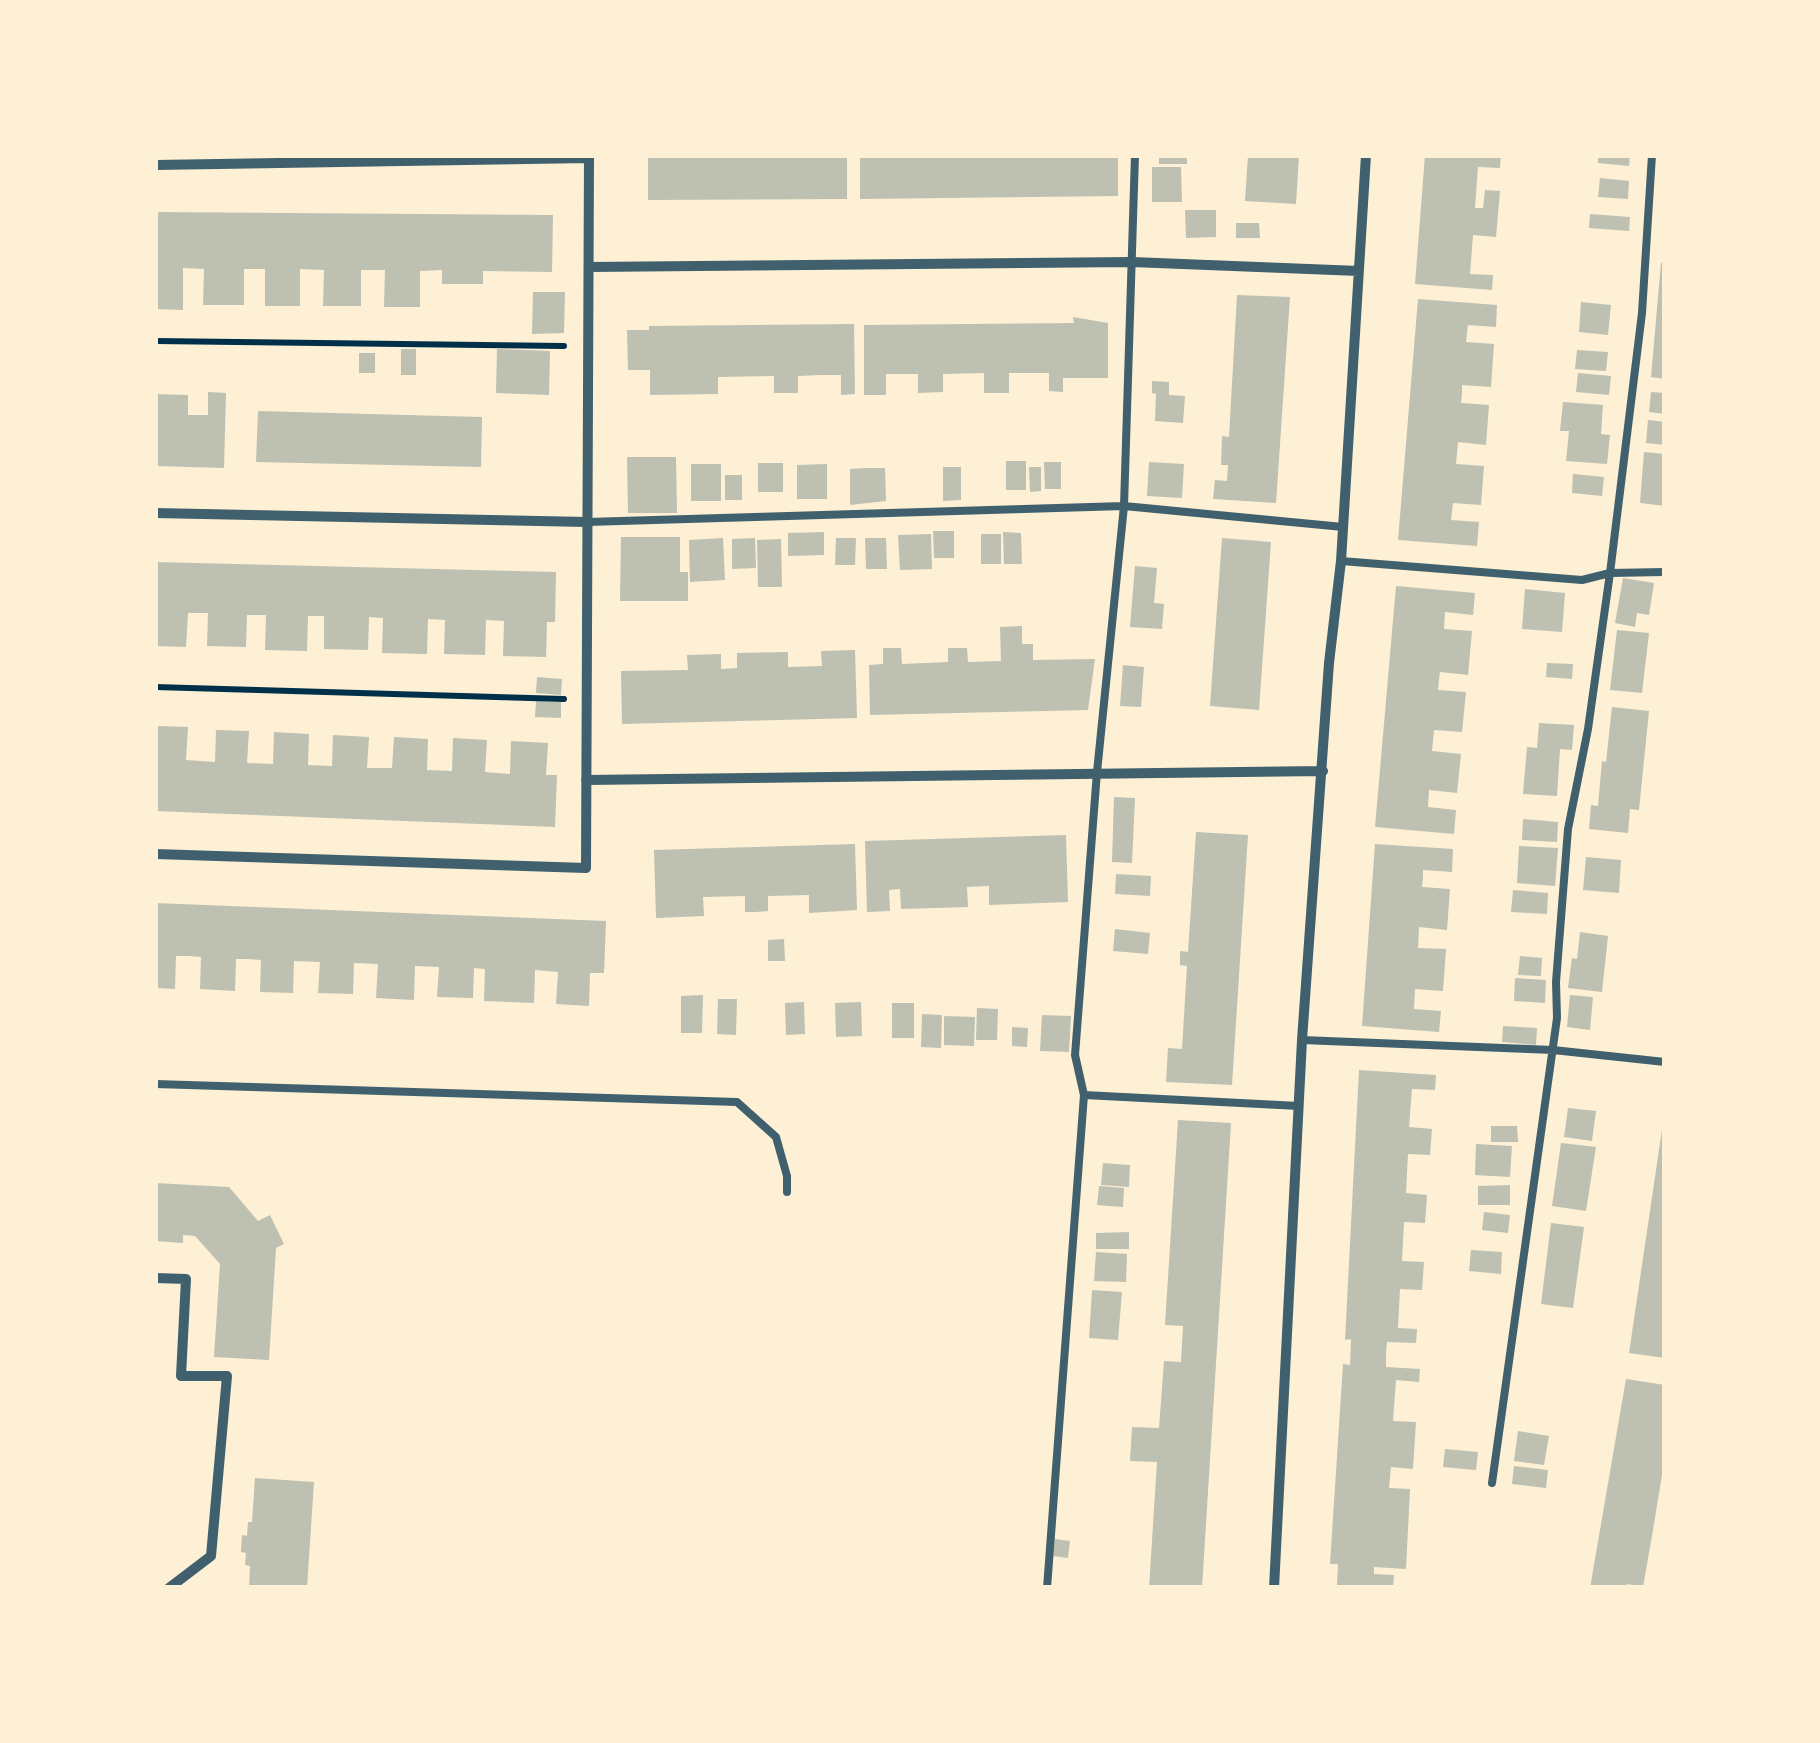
<!DOCTYPE html>
<style>
body{margin:0}
#map{position:relative;width:1820px;height:1743px;overflow:hidden;background:#fdf0d5;font-family:"Fira Sans",sans-serif}
canvas{display:block}
.frame{position:absolute;inset:0;border:158px solid #fdf0d5;pointer-events:none}
</style>
<div id="map">
<canvas width="1820" height="1743"></canvas>
<div class="frame"></div>
</div>
<script>
const c = document.querySelector('canvas').getContext('2d');
c.lineJoin = 'round';
function fillPath(path, color) { c.fillStyle = color; c.fill(path, 'evenodd'); }
const poly = rows => new Path2D(rows.map(r => 'M' + r).join(''));
function strokePath(path, color, width, dash) { c.strokeStyle = color; c.lineWidth = width; c.lineCap = dash ? 'butt' : 'round'; c.setLineDash(dash || []); c.stroke(path); }
fillPath(poly([
 [648,155,847,155,847,199,648,200],
 [860,155,1118,155,1118,196,860,199],
 [1159,155,1187,155,1187,164,1159,164],
 [1248,155,1299,155,1296,204,1245,201],
 [1425,155,1501,155,1500,168,1478,167,1475,208,1483,208,1485,190,1500,191,1496,237,1473,235,1470,274,1493,275,1492,290,1415,284],
 [1598,155,1630,155,1629,166,1598,163],
 [1152,167,1181,167,1182,202,1152,202],
 [1600,178,1629,181,1628,199,1598,197],
 [1185,210,1216,210,1216,237,1186,238],
 [155,212,553,215,552,272,483,271,483,284,442,284,442,270,420,271,420,307,384,307,385,270,361,270,361,306,323,306,324,270,300,269,300,306,265,306,265,269,244,269,244,305,203,305,204,269,183,268,183,310,155,309],
 [1590,214,1630,217,1629,231,1589,228],
 [1236,223,1259,223,1260,238,1236,238],
 [1661,263,1665,263,1665,379,1651,377],
 [533,292,565,292,564,333,532,334],
 [1237,295,1290,297,1276,503,1213,499,1215,480,1227,481,1228,465,1221,465,1222,436,1229,437],
 [1418,299,1497,305,1496,327,1468,325,1467,333,1466,342,1494,344,1491,387,1462,385,1462,393,1461,403,1489,405,1486,445,1458,442,1456,464,1484,466,1481,505,1453,503,1451,520,1479,522,1477,546,1398,540],
 [1581,302,1611,305,1608,335,1579,332],
 [1073,317,1108,323,1108,378,1063,378,1063,392,1049,391,1049,373,1009,373,1009,393,984,393,984,373,943,374,943,392,918,393,918,374,886,374,886,395,864,395,864,325,1074,323],
 [854,324,855,394,841,395,841,375,821,375,798,376,798,393,774,393,774,376,718,377,718,394,650,395,650,370,628,370,627,330,649,330,649,326],
 [401,349,416,349,416,375,401,375],
 [497,349,550,351,549,395,496,393],
 [1577,350,1608,352,1606,371,1575,369],
 [359,353,375,353,375,373,359,373],
 [1578,373,1611,376,1609,395,1576,392],
 [1152,381,1169,382,1169,395,1185,396,1183,423,1155,421,1156,394,1152,393],
 [208,392,226,393,224,468,155,466,155,394,188,395,188,415,208,415],
 [1651,392,1665,393,1665,414,1649,412],
 [1563,402,1603,405,1601,434,1610,435,1607,464,1566,461,1569,431,1560,431],
 [258,411,482,417,481,467,256,462],
 [1648,420,1665,422,1665,445,1646,443],
 [1644,452,1665,454,1665,506,1640,503],
 [627,457,676,457,677,513,628,513],
 [1006,461,1026,461,1026,490,1006,490],
 [1044,462,1061,462,1061,489,1045,489],
 [1149,462,1184,464,1182,498,1147,496],
 [758,463,783,463,783,492,758,492],
 [691,464,721,464,721,501,691,501],
 [827,464,827,499,797,499,797,465],
 [943,467,961,467,961,500,943,501],
 [1029,467,1041,467,1041,491,1030,492],
 [865,468,885,468,886,501,850,505,850,469],
 [1573,474,1604,477,1602,496,1572,493],
 [725,475,742,475,742,500,725,500],
 [933,531,954,531,954,558,934,558],
 [824,532,824,555,788,556,788,533],
 [1003,532,1021,533,1022,564,1004,564],
 [931,534,932,569,900,570,898,535],
 [981,534,1001,534,1001,564,981,564],
 [621,537,680,537,680,572,688,572,688,601,620,601],
 [723,538,725,580,690,582,689,540],
 [755,538,756,568,732,569,732,539],
 [836,538,856,538,855,565,835,565],
 [865,538,886,538,887,569,866,569],
 [1222,538,1271,542,1259,710,1210,706],
 [781,539,782,587,758,587,757,540],
 [155,562,556,572,555,622,547,622,546,657,503,656,504,621,486,620,485,655,444,654,445,620,428,619,427,654,382,653,383,618,369,617,368,650,324,649,324,616,308,616,307,651,265,650,266,615,247,615,246,647,207,646,208,613,188,613,186,647,155,646],
 [1135,566,1157,568,1154,603,1164,604,1162,629,1130,627],
 [1623,578,1654,583,1649,615,1637,613,1635,627,1615,623],
 [1396,586,1475,593,1473,615,1445,612,1444,629,1472,631,1468,675,1440,672,1439,680,1438,690,1466,692,1462,732,1434,730,1433,741,1432,751,1461,754,1457,793,1429,790,1428,807,1456,810,1454,834,1375,827],
 [1525,589,1565,593,1562,632,1522,629],
 [1022,626,1022,644,1033,644,1033,660,1095,659,1088,710,870,715,869,665,883,664,883,648,901,648,902,664,948,662,948,648,967,648,968,662,1001,661,1000,627],
 [1617,630,1649,633,1642,693,1610,690],
 [855,650,857,718,622,724,621,671,688,670,687,655,721,654,721,669,737,668,737,653,788,652,788,667,822,666,821,651],
 [1547,663,1573,664,1572,679,1546,677],
 [1123,665,1144,667,1141,707,1120,706],
 [537,677,562,679,561,695,536,693],
 [536,701,561,702,561,718,535,717],
 [1612,707,1649,711,1639,810,1630,809,1628,833,1589,829,1591,805,1598,806,1602,761,1606,762],
 [1539,723,1574,725,1572,750,1560,749,1557,796,1523,794,1527,747,1537,748],
 [157,726,188,727,186,760,215,762,216,730,249,731,247,763,273,764,274,732,309,734,308,765,332,766,333,735,369,737,367,768,392,768,394,737,428,739,427,770,452,771,453,738,487,740,485,772,510,774,511,741,548,743,546,775,557,775,555,827,155,811],
 [1114,797,1135,798,1132,863,1112,862],
 [1523,819,1558,822,1557,842,1522,840],
 [1196,832,1248,835,1232,1085,1166,1082,1168,1048,1182,1049,1187,966,1180,965,1180,951,1188,952],
 [1066,835,1068,902,989,905,989,886,967,887,968,907,901,909,900,889,889,890,890,911,867,912,865,841],
 [855,844,857,910,809,913,809,895,768,896,768,911,756,912,745,912,745,896,703,897,704,916,656,918,654,850],
 [1375,844,1453,849,1452,872,1423,870,1423,877,1422,887,1450,889,1447,930,1419,927,1418,948,1446,949,1443,991,1415,989,1414,1009,1441,1011,1439,1032,1362,1026],
 [1519,846,1558,848,1555,886,1517,883],
 [1586,857,1621,860,1619,893,1583,890],
 [1116,874,1151,876,1150,896,1115,894],
 [1513,890,1548,893,1547,914,1511,912],
 [155,903,606,921,604,973,590,973,589,1006,556,1004,558,972,535,970,534,1003,484,1001,485,969,474,968,473,998,437,997,439,967,415,966,414,1000,376,998,378,964,354,963,353,994,318,993,320,962,294,961,293,993,260,992,261,960,248,959,236,959,235,991,200,989,201,957,189,956,176,956,175,989,155,988],
 [1115,929,1150,933,1148,954,1113,951],
 [1580,932,1608,936,1602,992,1568,988,1572,958,1577,959],
 [784,939,785,961,768,961,768,940],
 [1520,956,1542,958,1541,976,1518,975],
 [1515,978,1546,980,1545,1003,1514,1001],
 [703,995,702,1033,681,1033,681,996],
 [1570,995,1593,997,1590,1030,1567,1027],
 [718,999,737,999,736,1035,717,1034],
 [804,1002,805,1034,786,1035,785,1003],
 [861,1002,862,1036,836,1037,835,1003],
 [892,1003,914,1003,914,1038,892,1038],
 [977,1008,998,1009,997,1040,976,1040],
 [922,1014,942,1015,941,1048,921,1047],
 [1042,1015,1071,1016,1069,1052,1040,1051],
 [944,1016,975,1017,974,1046,944,1045],
 [1503,1026,1537,1028,1536,1045,1502,1042],
 [1012,1027,1028,1028,1027,1047,1012,1046],
 [1359,1070,1436,1075,1435,1090,1412,1089,1409,1127,1432,1129,1430,1155,1408,1154,1406,1193,1427,1195,1425,1223,1404,1222,1402,1261,1424,1262,1422,1290,1400,1289,1398,1328,1417,1329,1416,1343,1387,1342,1386,1355,1386,1367,1420,1369,1419,1382,1396,1380,1393,1421,1416,1422,1413,1469,1391,1467,1389,1488,1410,1489,1406,1569,1374,1567,1374,1574,1394,1575,1393,1588,1337,1586,1338,1564,1330,1564,1343,1364,1350,1365,1351,1339,1345,1340],
 [1568,1108,1596,1111,1592,1141,1564,1137],
 [1178,1120,1231,1123,1202,1588,1149,1588,1157,1462,1130,1461,1132,1427,1159,1428,1164,1361,1181,1362,1183,1326,1165,1325],
 [1663,1123,1665,1123,1665,1358,1629,1353],
 [1491,1126,1517,1126,1518,1142,1491,1142],
 [1561,1143,1596,1147,1586,1211,1552,1206],
 [1476,1144,1512,1146,1510,1177,1475,1175],
 [1103,1163,1130,1165,1129,1187,1101,1185],
 [155,1183,229,1187,258,1221,270,1215,284,1244,276,1248,269,1360,214,1357,220,1264,195,1236,183,1235,183,1243,155,1241],
 [1510,1185,1510,1205,1478,1205,1478,1186],
 [1099,1186,1124,1188,1123,1207,1097,1205],
 [1484,1212,1510,1215,1508,1233,1482,1230],
 [1551,1223,1584,1227,1573,1308,1541,1304],
 [1129,1232,1129,1249,1096,1249,1096,1233],
 [1471,1250,1502,1252,1501,1274,1469,1271],
 [1096,1252,1127,1254,1126,1282,1094,1281],
 [1092,1290,1122,1292,1118,1340,1089,1338],
 [1626,1379,1665,1385,1665,1457,1653,1530,1643,1587,1627,1584,1626,1588,1590,1588],
 [1518,1431,1549,1436,1544,1465,1514,1461],
 [1445,1449,1478,1452,1476,1470,1443,1467],
 [1514,1466,1548,1470,1546,1488,1512,1484],
 [255,1478,314,1482,307,1588,249,1588,250,1566,245,1565,246,1553,241,1552,242,1535,247,1536,248,1522,252,1522],
 [1055,1539,1070,1541,1068,1558,1053,1556]
]), '#bec0b2');
strokePath(poly([
 [155,341,564,346],
 [155,687,564,699]
]), '#003049', 6);
strokePath(poly([
 [587,522,1124,506,1343,527],
 [1341,561,1582,580,1610,573,1665,572],
 [1302,1040,1553,1050,1665,1062],
 [155,1084,737,1102,776,1137,787,1176,787,1192],
 [1084,1095,1075,1055,1097,772,1124,506,1135,155],
 [1492,1483,1557,1018,1556,982,1568,829,1588,729,1610,573,1642,313,1652,155],
 [1047,1588,1084,1095,1299,1106]
]), '#3f606c', 8);
strokePath(poly([
 [155,165,589,158],
 [589,267,1132,262,1359,271],
 [155,513,587,522],
 [586,780,1323,771],
 [155,854,586,868,589,155],
 [155,1278,186,1279,181,1376,227,1376,211,1556,169,1588],
 [1274,1588,1302,1040,1329,663,1341,561,1366,155]
]), '#3f606c', 10);
</script>
